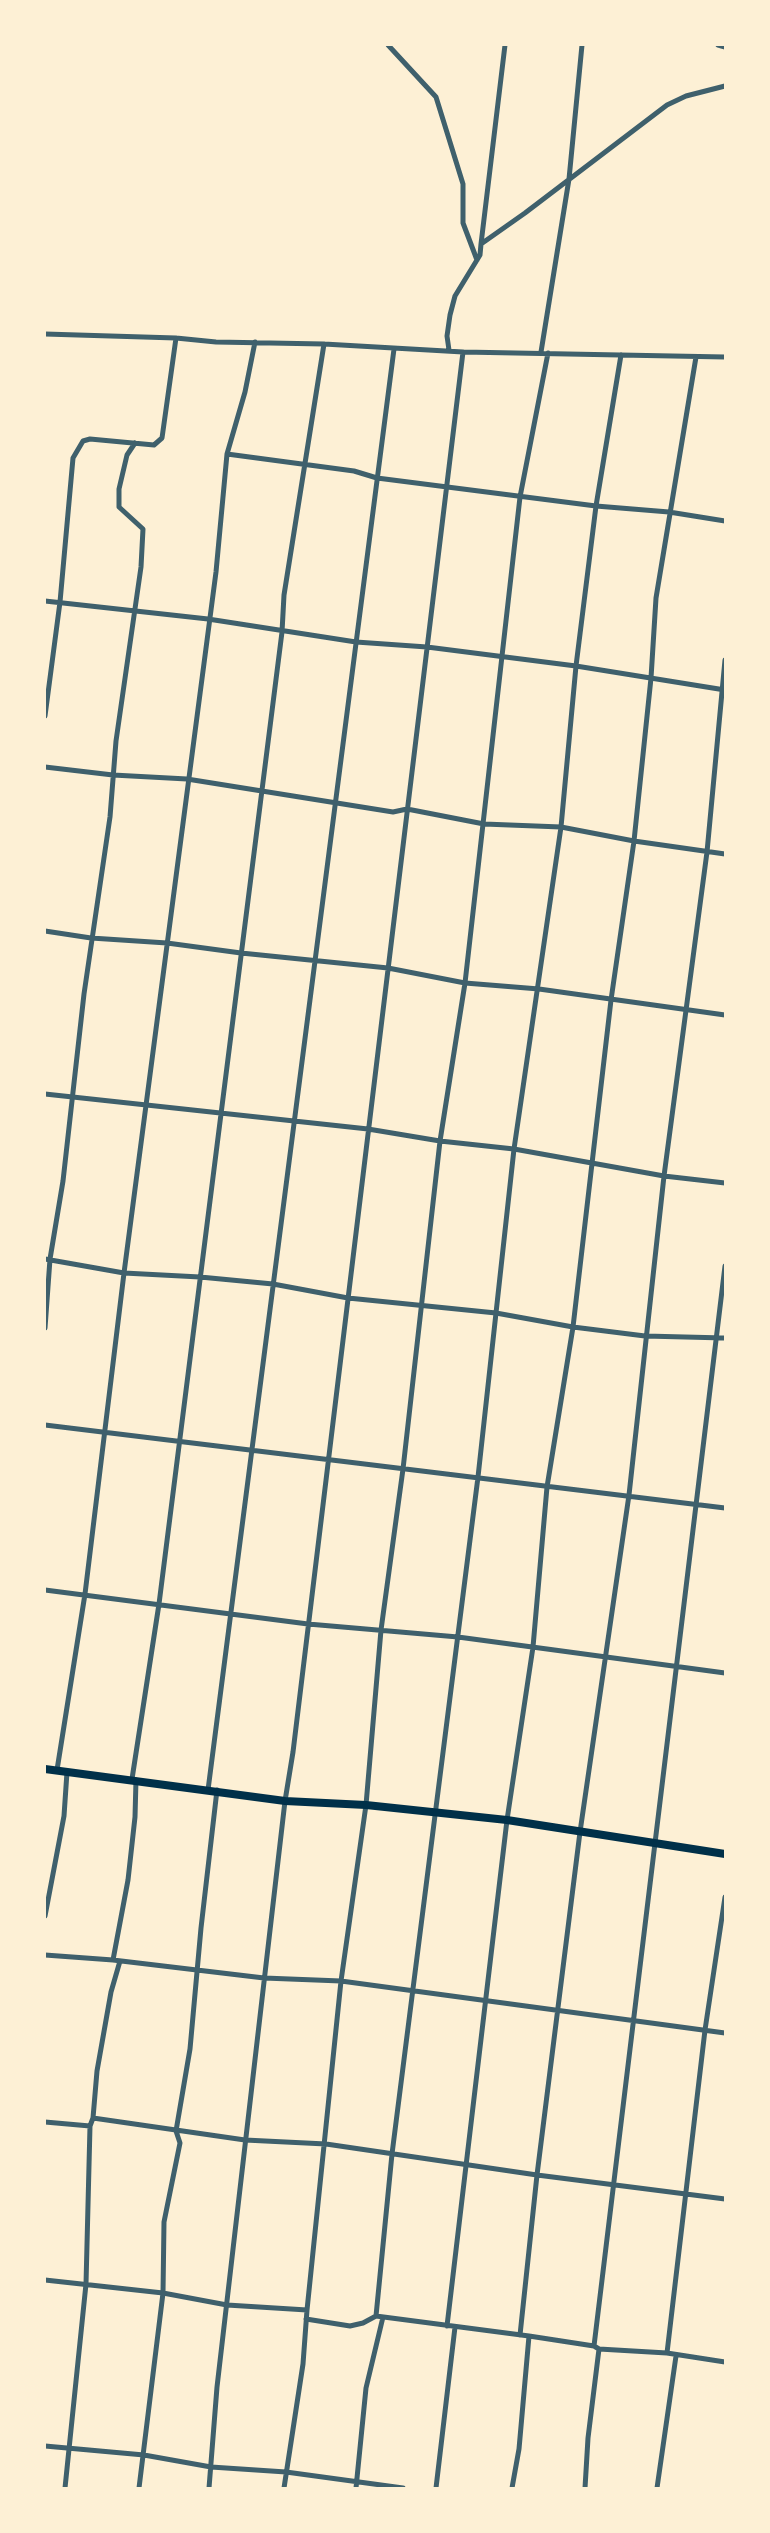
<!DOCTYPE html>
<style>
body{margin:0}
#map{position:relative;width:770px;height:2533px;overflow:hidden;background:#fdf0d5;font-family:Karla,sans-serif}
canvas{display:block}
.frame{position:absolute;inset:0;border:46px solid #fdf0d5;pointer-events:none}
</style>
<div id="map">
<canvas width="770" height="2533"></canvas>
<div class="frame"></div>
</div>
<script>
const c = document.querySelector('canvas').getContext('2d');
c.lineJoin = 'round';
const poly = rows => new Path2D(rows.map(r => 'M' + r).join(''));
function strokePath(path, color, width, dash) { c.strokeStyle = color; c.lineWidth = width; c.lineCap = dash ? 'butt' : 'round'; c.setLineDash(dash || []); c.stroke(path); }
strokePath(poly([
 [388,45,436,97,463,184,463,223,477,260],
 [718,45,725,47],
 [481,244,505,45],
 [45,334,176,338,216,342,324,344,463,352,725,357],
 [449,350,447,336,450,315,455,296,480,255,481,244,525,213,667,105,686,96,725,86],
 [541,352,569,179,582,45],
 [227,454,354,471,377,478,596,506,669,512,725,521],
 [45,601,208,619,356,642,427,647,576,666,725,690],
 [45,716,60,602,73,458,83,441,90,439,154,445,162,438,176,338],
 [45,767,113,775,187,779,393,812,407,809,484,824,561,827,634,841,725,854],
 [45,931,91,938,167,943,241,953,388,968,465,983,539,989,725,1015],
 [45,1094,368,1129,440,1141,514,1149,664,1176,725,1183],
 [45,1259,124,1273,200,1277,273,1284,348,1298,496,1313,573,1327,645,1336,725,1338],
 [45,1328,50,1259,63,1181,84,994,110,817,116,741,141,567,143,529,119,507,119,489,127,455,135,443],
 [45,1425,725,1508],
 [45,1590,308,1624,458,1637,725,1673],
 [57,1770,85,1594,124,1273,216,572,227,454,245,392,255,342],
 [132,1779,159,1604,282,632,284,595,324,344],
 [208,1790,394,349],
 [45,1916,64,1816,67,1772],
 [45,1955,113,1960,264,1978,341,1981,725,2033],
 [113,1960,128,1880,135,1817,136,1780],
 [93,2118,245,2140,326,2144,537,2175,725,2199],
 [45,2122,90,2126],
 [45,2280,163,2293,227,2305,307,2310],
 [376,2316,392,2154,478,1477,514,1149,561,827,576,666,596,506,621,355],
 [306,2319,350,2326,363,2323,376,2316,529,2336,594,2346,599,2349,667,2353,725,2362],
 [447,2326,507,1820,533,1647,547,1487,573,1327,611,1000,634,841,651,678,656,598,696,357],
 [520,2335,537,2175,580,1832,629,1495,664,1176,707,852,725,660],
 [594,2346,725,1266],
 [667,2353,705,2030,725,1897],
 [45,2446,144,2455,211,2467,286,2472,403,2488],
 [65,2488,86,2284,90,2126,93,2118,97,2071,111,1992,120,1961],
 [139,2488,163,2293,164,2222,180,2143,176,2131,190,2049,201,1928,217,1790],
 [209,2488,217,2387,285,1801,293,1752,463,352],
 [284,2488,303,2364,307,2310,341,1981,366,1805,381,1630,403,1469,440,1141,465,983,520,497,548,353],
 [356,2488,366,2388,383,2317],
 [436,2488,455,2327],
 [512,2488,519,2449,529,2336],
 [585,2488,588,2438,599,2349],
 [657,2488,676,2356]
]), '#3f606c', 5);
strokePath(poly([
 [45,1769,285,1801,366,1805,507,1820,725,1854]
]), '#003049', 8);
</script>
